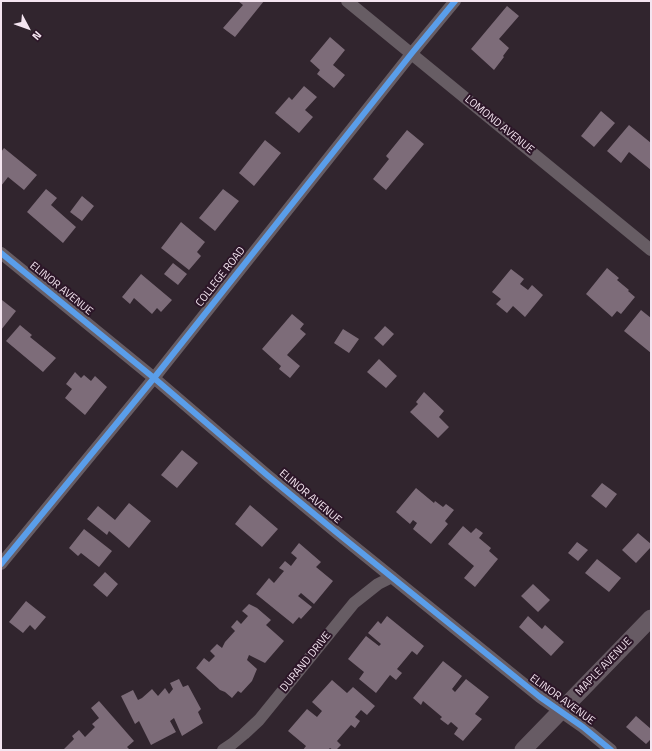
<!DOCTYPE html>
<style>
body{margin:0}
#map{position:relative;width:652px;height:751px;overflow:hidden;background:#31252e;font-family:"Titillium Web",sans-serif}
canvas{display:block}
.frame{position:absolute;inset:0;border:2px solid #f4e5f0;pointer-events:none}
.north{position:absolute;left:8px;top:8px;width:40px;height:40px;-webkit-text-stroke:3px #2c1628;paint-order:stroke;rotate:131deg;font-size:11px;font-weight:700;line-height:16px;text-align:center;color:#f4e5f0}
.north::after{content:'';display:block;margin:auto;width:14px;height:18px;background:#f4e5f0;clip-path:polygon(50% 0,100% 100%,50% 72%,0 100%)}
</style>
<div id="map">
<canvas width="652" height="751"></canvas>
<div class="frame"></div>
<div class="north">N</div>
</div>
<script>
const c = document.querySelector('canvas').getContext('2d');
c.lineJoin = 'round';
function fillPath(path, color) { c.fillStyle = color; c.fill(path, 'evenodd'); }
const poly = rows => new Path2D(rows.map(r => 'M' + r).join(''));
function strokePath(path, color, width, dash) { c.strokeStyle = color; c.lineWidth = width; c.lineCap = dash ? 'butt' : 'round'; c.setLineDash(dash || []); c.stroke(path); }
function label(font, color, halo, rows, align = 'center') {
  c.font = font + ' "Titillium Web",sans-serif'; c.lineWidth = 4; c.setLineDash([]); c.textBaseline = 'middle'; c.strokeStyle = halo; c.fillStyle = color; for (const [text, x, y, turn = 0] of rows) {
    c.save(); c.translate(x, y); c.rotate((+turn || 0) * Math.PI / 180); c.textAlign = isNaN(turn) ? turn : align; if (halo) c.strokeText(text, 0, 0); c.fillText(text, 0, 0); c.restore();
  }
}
fillPath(poly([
 [238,1,264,1,235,37,223,28,243,5],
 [507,6,519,16,499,39,509,48,503,56,504,57,494,70,471,49],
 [330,37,345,50,333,65,345,75,334,88,317,74,320,70,310,61],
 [304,86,317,97,305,110,313,117,299,133,275,113,289,97,292,100],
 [601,111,615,123,594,147,581,136],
 [629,125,651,143,651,170,629,152,621,163,607,151],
 [407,130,424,144,386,190,373,179,389,159,386,156],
 [265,140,281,153,254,186,239,173],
 [4,148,37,175,24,190,8,177,1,186,1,152],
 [46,189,57,198,51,205,76,227,63,243,27,212],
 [223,189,239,201,215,231,199,218],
 [82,196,94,206,82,221,70,212],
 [181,222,205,242,197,252,201,256,189,270,161,248],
 [173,263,187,274,178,285,164,274],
 [607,268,619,278,617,280,629,290,628,291,635,297,621,314,617,311,612,317,586,294],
 [511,269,524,279,520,284,528,290,532,285,543,295,525,317,513,306,507,313,496,304,501,299,492,292],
 [141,274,172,300,161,312,157,308,152,314,134,298,130,304,122,297],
 [1,300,2,300,16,311,1,330],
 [641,310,651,318,651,353,624,331],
 [292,314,304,324,300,329,306,334,287,355,300,366,290,378,279,369,281,366,262,349],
 [20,325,32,335,30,337,56,358,43,372,6,341],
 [385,326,394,334,383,346,374,338],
 [343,329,359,339,349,353,334,343],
 [379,359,397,376,386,388,367,372],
 [75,372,81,378,84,375,91,381,95,376,107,387,85,415,65,398,72,389,66,384],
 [424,392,444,411,439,417,449,427,438,438,410,412,418,404,416,402],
 [182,450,198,463,177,488,161,475],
 [602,483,617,494,606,508,591,496],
 [416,488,434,503,435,501,443,507,446,504,454,510,445,521,448,524,431,544,413,529,417,523,413,520,410,524,396,512],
 [129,503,151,521,129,548,109,531,107,535,87,519,98,506,115,520],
 [250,505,278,529,262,547,235,524],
 [463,526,471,533,476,528,483,533,479,538,491,548,489,551,498,559,475,587,464,578,474,566,448,544],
 [84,529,112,551,99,567,81,553,78,556,69,548],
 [638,533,651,544,651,547,636,563,622,550],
 [577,542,588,550,578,561,568,553],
 [299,543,321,562,316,567,333,581,314,604,301,593,298,596,312,607,301,619,299,617,293,624,256,594,269,578,274,583,284,571,279,568,285,561,291,566,297,558,291,553],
 [597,559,621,578,609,592,585,573],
 [105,572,118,584,107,597,93,585],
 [533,584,550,600,538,612,521,596],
 [26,601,46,617,35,630,30,625,23,633,9,622],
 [249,604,257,608,271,620,266,625,284,641,265,663,249,655,247,660,257,669,252,681,241,693,238,691,232,698,225,692,220,690,196,668,204,658,209,662,215,656,210,651,217,644,222,648,225,642,235,631,231,627,237,620,241,624,248,616,242,611],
 [387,616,424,646,417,655,412,651,397,669,402,673,396,680,390,675,376,693,359,679,364,672,348,659,366,636,379,646,381,644,368,633,378,621,381,624],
 [528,616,542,629,545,625,564,642,551,656,519,627],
 [443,661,462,676,452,689,455,692,466,679,489,697,475,714,482,719,463,741,454,734,458,728,451,722,448,725,440,719,442,717,423,701,421,705,413,698],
 [179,679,183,687,188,685,201,709,198,712,203,723,182,736,174,718,170,721,176,732,151,745,139,721,135,724,121,696,133,690,138,700,142,698,151,690,152,689,158,696,165,688,169,694,173,689,170,683],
 [332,680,347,693,353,687,375,706,367,715,361,710,355,717,360,721,355,728,351,725,337,741,341,745,336,750,333,750,330,748,328,750,303,750,306,746,288,731,307,709,317,717,322,711,312,702],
 [99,701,134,741,127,747,129,749,128,750,63,750,74,739,72,736,79,730,85,737,95,727,92,724,99,718,91,708],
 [636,716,651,729,651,739,646,744,626,727]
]), '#7d6c79');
strokePath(poly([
 [347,1,651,250],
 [1,253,154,378,267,475,336,532,540,697,583,727,611,750],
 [1,564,154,378,412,53,455,1],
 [223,750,232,744,244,734,259,720,354,603,378,584,392,577]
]), '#675d64', 12);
strokePath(poly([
 [523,750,651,618]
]), '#675b64', 17);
strokePath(poly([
 [1,253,154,378,267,475,336,532,540,697,583,727,611,750],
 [1,564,154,378,412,53,455,1]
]), '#5a9eea', 6);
label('11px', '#f4e5f0', '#2c1628', [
 ["LOMOND AVENUE",499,125,39],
 ["COLLEGE ROAD",221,277,-52],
 ["ELINOR AVENUE",61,289,39],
 ["ELINOR AVENUE",310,497,40],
 ["DURAND DRIVE",306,662,-51],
 ["MAPLE AVENUE",604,667,-46],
 ["ELINOR AVENUE",562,700,36]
]);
</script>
